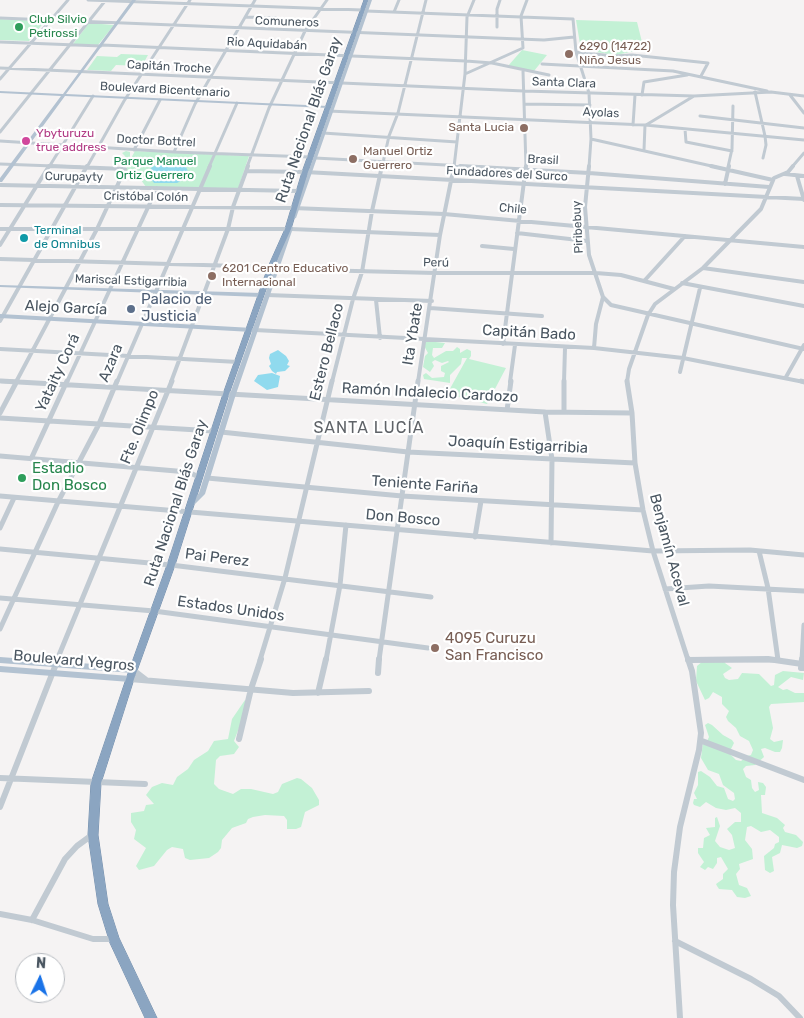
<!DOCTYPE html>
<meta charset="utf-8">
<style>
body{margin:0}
#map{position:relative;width:804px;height:1018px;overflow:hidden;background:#f5f3f3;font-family:Rubik,sans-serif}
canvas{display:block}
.north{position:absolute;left:15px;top:953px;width:50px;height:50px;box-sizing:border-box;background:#fff;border:1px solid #b7bbc0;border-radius:50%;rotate:4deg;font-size:14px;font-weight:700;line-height:20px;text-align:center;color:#4a5661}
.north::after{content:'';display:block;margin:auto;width:18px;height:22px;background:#1a73e8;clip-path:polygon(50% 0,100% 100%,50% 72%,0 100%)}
</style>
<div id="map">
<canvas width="804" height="1018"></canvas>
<div class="north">N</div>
</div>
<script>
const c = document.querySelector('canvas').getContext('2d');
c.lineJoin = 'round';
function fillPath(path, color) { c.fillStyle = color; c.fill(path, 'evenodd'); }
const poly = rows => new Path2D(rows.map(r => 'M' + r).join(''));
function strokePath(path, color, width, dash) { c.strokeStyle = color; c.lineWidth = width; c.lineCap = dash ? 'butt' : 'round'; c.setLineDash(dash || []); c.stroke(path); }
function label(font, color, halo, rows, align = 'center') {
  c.font = font + ' Rubik,sans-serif'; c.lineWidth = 4.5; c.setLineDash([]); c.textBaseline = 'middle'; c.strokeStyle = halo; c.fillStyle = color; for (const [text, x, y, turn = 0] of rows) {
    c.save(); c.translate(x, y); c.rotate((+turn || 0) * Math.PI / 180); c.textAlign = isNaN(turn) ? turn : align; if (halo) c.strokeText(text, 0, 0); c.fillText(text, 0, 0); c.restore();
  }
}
fillPath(poly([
 [0,19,45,21,29,41,0,40],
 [576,20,637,22,643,46,640,50,616,55,581,50],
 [89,23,114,25,98,45,73,44],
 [522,50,547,55,534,71,508,66],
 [121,54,148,55,142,66,116,65,111,71,87,70,97,56,117,57],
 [126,151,130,152,130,160,135,151,249,156,238,189,146,187,141,180,123,175,129,161,125,162,123,160,125,156,122,153],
 [426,341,445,343,442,348,433,348,432,355,434,358,446,351,453,351,457,347,460,349,460,353,467,349,471,351,471,356,469,359,506,368,487,404,447,394,467,358,462,358,461,364,450,375,450,383,424,379,423,375,426,373,432,378,444,377,445,373,441,371,441,366,449,362,448,361,442,363,435,360,432,362,434,366,430,372,423,367,425,356,428,353,423,344],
 [724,660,725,663,732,668,723,674,725,678,729,680,738,679,742,673,759,674,771,686,774,685,775,675,783,671,804,673,803,680,791,677,778,687,783,690,787,689,795,693,804,693,804,702,771,704,769,707,773,728,770,739,774,742,783,740,782,748,780,752,775,752,765,748,761,749,764,757,755,765,746,766,743,769,746,777,751,780,752,788,755,792,759,790,758,782,763,783,766,787,765,795,761,795,762,813,777,818,785,825,783,828,785,832,796,835,803,842,802,846,797,848,782,845,780,853,772,857,774,871,770,873,765,870,764,856,774,848,775,844,779,842,779,837,770,830,761,832,751,826,747,827,745,840,752,849,753,859,739,864,740,869,736,874,739,885,747,888,751,896,745,898,737,897,732,890,719,889,717,886,716,884,723,879,723,874,728,869,721,857,717,858,717,863,713,869,708,867,705,870,700,867,704,862,698,853,698,848,703,848,704,838,710,835,706,828,715,827,715,818,717,817,720,826,715,841,720,847,729,850,735,848,732,835,727,829,735,822,741,822,741,813,735,808,726,810,716,808,706,802,700,807,694,805,693,803,694,799,697,799,694,793,698,785,698,772,701,771,710,777,717,786,724,788,728,799,733,801,735,799,734,793,723,785,719,774,708,770,701,758,703,742,707,741,709,737,705,725,708,723,712,725,723,735,732,740,734,743,729,753,736,760,741,761,747,756,751,755,753,750,749,741,740,736,736,728,728,721,726,717,729,711,722,704,722,697,713,692,709,698,705,700,696,681,697,666,703,661],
 [245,700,246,703,242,720,234,741,239,747,234,754,220,756,216,760,214,784,219,789,233,794,241,789,251,789,273,794,278,792,282,784,297,778,301,779,312,788,319,800,319,805,305,812,301,827,296,829,287,829,287,820,284,816,265,815,253,817,248,819,246,823,232,828,222,840,221,848,218,852,209,858,190,860,185,858,183,849,172,847,167,850,154,866,139,870,136,866,146,848,134,839,136,830,131,822,131,813,144,811,146,805,154,804,146,795,152,787,162,783,173,785,177,777,188,769,194,760,208,751,214,741,228,739,232,719]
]), '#c3f1d5');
fillPath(poly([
 [163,163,185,165,188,171,185,179,177,183,154,183,149,177,149,172,152,167],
 [278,350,286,356,289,361,287,365,290,366,285,371,277,372,276,374,272,371,269,366,271,364,269,358,270,354],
 [272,373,280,376,278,387,267,390,254,381,258,375]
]), '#90daee');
const highway = poly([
 [364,0,368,0,308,172,291,229,274,267,229,394,175,565,134,679,101,783,98,835,108,904,119,938,157,1018,145,1018,110,943,98,904,88,835,91,783,126,679,167,565,223,394,268,267,285,229,302,172,364,0]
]);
strokePath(highway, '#7690ad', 1);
strokePath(poly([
 [88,0,362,10],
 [366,11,573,19,576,52,589,93,591,139,589,167],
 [394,12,399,0],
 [246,17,276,18],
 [0,18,544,40,574,37],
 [497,27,497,9,500,0],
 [0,42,101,46],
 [102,45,466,61,492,63,549,75],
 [576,52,613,56,632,55,708,63,701,76],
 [542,64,673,71,767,91],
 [0,68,524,91,694,96,771,92,804,96],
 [523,71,526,167],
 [465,74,523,48,521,16,527,0],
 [0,79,68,0],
 [755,92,765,136,766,145,763,158],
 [642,95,644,82,687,75],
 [790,95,804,113],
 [525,104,590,105],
 [328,111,645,125,804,140],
 [700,116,804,128],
 [633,125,635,95],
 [646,125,694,96],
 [685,129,686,142,732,151],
 [0,132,105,1],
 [323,133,457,142],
 [591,139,716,167],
 [0,141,174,152,310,157],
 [134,150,160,100],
 [644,150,645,125],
 [174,152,195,104,255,0],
 [315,158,483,167],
 [0,164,80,167],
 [49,167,93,96],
 [87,167,124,101,190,0],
 [209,167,237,103],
 [247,167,269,108,305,31,327,0],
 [382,167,389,136,398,113,426,0],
 [454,167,465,74,467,17,474,0],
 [728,167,732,149,733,106],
 [792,167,804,153]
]), '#c1cad2', 3);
strokePath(poly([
 [460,166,589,173,769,187],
 [589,166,585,207,589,255,603,297,596,324,594,348],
 [711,166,773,180],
 [246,171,305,172,804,199],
 [785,174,804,176],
 [797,176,804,200],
 [725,184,729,166],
 [0,185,298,191],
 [0,205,293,208,444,214,804,247],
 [0,229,291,229,440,235],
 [517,233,587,241],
 [0,245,49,166],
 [482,246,514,249],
 [0,259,271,267],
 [703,268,804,282],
 [276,269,435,273,596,273,621,275,674,289],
 [645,280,685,236],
 [682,283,804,306],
 [267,295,432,301],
 [603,297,611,305,804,349],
 [376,300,380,338],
 [430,308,542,316],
 [0,321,87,166],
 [255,330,594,348,683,358,804,382],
 [503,344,526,166],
 [0,349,238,362],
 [680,372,700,288],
 [786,377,804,345],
 [0,381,23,382],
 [16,382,97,229,125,169,49,166],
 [67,382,157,188],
 [117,382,210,166],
 [171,382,228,229,233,207,248,166],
 [332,382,353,299,362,272,372,211,382,166],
 [418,382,440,235,454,166],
 [510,382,515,345],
 [564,382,565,348],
 [627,382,629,369,648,315,655,304,703,268,761,209,774,178,788,172,793,166]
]), '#c1cad2', 4);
strokePath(poly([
 [1,381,545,412,632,413],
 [627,381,632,413,635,463,643,510,653,551,688,660],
 [801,381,804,382],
 [507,410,511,381],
 [545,412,552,459,551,543],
 [564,412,564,381],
 [0,413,17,381],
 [0,418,214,431],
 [221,432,408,452,635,463],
 [0,456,188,472,199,477],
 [31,459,67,381],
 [207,478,402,496,643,510],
 [0,496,653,551,750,550,804,555],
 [0,528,14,498],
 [475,537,481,501],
 [0,549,171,565,431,597],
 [759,551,768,588,778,660],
 [665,589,709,586,804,591],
 [0,598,154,611,428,648],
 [0,629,58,502,99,424,117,381],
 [57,660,172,381],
 [260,660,285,578,332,381],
 [326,660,340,585,346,525],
 [379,660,418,381],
 [688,660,775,660],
 [802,660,804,625]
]), '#c1cad2', 5);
strokePath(poly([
 [802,659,801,668,804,668],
 [688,660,768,659,802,664],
 [133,670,146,680],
 [378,673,379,659],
 [130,679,293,693,369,691],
 [318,693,326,659],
 [239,739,251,689,261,659],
 [702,741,804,780],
 [0,778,145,784],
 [0,807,58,659],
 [0,914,32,920,93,939,114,939],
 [32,920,65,859,77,846,92,835],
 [675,941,751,979,779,996,800,1018],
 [680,1018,673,905,674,872,680,827,699,750,701,733,692,671,688,659]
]), '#c1cad2', 6);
fillPath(poly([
 [132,0,136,0,66,94,328,106,330,107,328,108,65,96,2,182,0,182,0,178,61,96,0,93,0,91,63,94,132,0],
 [368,0,372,0,296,218,292,219,292,218,368,0],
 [289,227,293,227,293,228,236,394,205,494,192,507,190,507,187,505,199,493,230,394,252,332,0,318,0,314,253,328,289,227],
 [0,285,261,293,264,295,261,297,0,287,0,285],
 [0,657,133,667,136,668,137,670,136,672,133,673,0,663,0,657],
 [0,666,130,676,133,677,134,679,133,681,130,682,0,672,0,666]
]), '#b3c2d1');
fillPath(highway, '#8ba5c1');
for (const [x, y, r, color] of [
 [19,27,5,"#2e9e5b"],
 [569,54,5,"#8d6e63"],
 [524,128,5,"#8d6e63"],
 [26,141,5,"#d1479c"],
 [353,159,5,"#8d6e63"],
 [24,238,5,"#0f9aa8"],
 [212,276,5,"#8d6e63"],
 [131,309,5,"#5c6f8a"],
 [22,478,5,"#2e9e5b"],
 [435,648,5,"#8d6e63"]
]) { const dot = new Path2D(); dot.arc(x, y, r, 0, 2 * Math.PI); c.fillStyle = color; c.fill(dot); strokePath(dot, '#fff', 2); }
label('12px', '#27864d', '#fff', [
 ["Club Silvio",29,20],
 ["Petirossi",29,34]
], 'left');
label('12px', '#4a5661', '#fff', [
 ["Comuneros",287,22,2],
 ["Rio Aquidabán",267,44,3],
 ["Capitán Troche",169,67,3],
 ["Santa Clara",564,83,2],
 ["Boulevard Bicentenario",165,90,3],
 ["Ayolas",601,113,3],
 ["Doctor Bottrel",156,141,3],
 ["Brasil",543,160,3],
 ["Fundadores del Surco",507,174,3],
 ["Curupayty",74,177,1],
 ["Cristóbal Colón",146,197,1],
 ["Chile",513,209,5],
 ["Piribebuy",578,227,-93],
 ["Perú",436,263,1],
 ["Mariscal Estigarribia",131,281,2]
]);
label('12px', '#785e54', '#fff', [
 ["6290 (14722)",579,47],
 ["Niño Jesus",579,61],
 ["Santa Lucia",514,128,"right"],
 ["Manuel Ortiz",363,152],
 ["Guerrero",363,166],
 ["6201 Centro Educativo",222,269],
 ["Internacional",222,283]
], 'left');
label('12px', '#b23c85', '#fff', [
 ["Ybyturuzu",36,134],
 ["true address",36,148]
], 'left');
label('12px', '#17864f', '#fff', [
 ["Parque Manuel",155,162],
 ["Ortiz Guerrero",155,176]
]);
label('12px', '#0d838f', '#fff', [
 ["Terminal",34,231],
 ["de Omnibus",34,245]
], 'left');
label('15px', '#4a5661', '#fff', [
 ["Ruta Nacional Blás Garay",309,120,-71],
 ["Alejo García",66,308,3],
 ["Capitán Bado",529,333,3],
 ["Ita Ybate",413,334,-81],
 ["Estero Bellaco",327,352,-76],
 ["Azara",111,363,-67],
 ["Yataity Corá",58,373,-65],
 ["Ramón Indalecio Cardozo",430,393,3],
 ["Fte. Olimpo",140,427,-68],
 ["Joaquín Estigarribia",518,445,3],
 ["Teniente Fariña",425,485,4],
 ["Ruta Nacional Blás Garay",176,503,-72],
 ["Don Bosco",403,518,5],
 ["Benjamín Aceval",669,550,75],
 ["Pai Perez",217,558,7],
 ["Estados Unidos",231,609,8],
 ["Boulevard Yegros",74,661,5]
]);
label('15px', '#4e5e75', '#fff', [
 ["Palacio de",141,300],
 ["Justicia",141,317]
], 'left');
label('15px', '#27864d', '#fff', [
 ["Estadio",32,469],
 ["Don Bosco",32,486]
], 'left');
label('15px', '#785e54', '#fff', [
 ["4095 Curuzu",445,639],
 ["San Francisco",445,656]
], 'left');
c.letterSpacing = '1px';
label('16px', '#5f6368', '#fff', [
 ["SANTA LUCÍA",369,428]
]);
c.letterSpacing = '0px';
</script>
